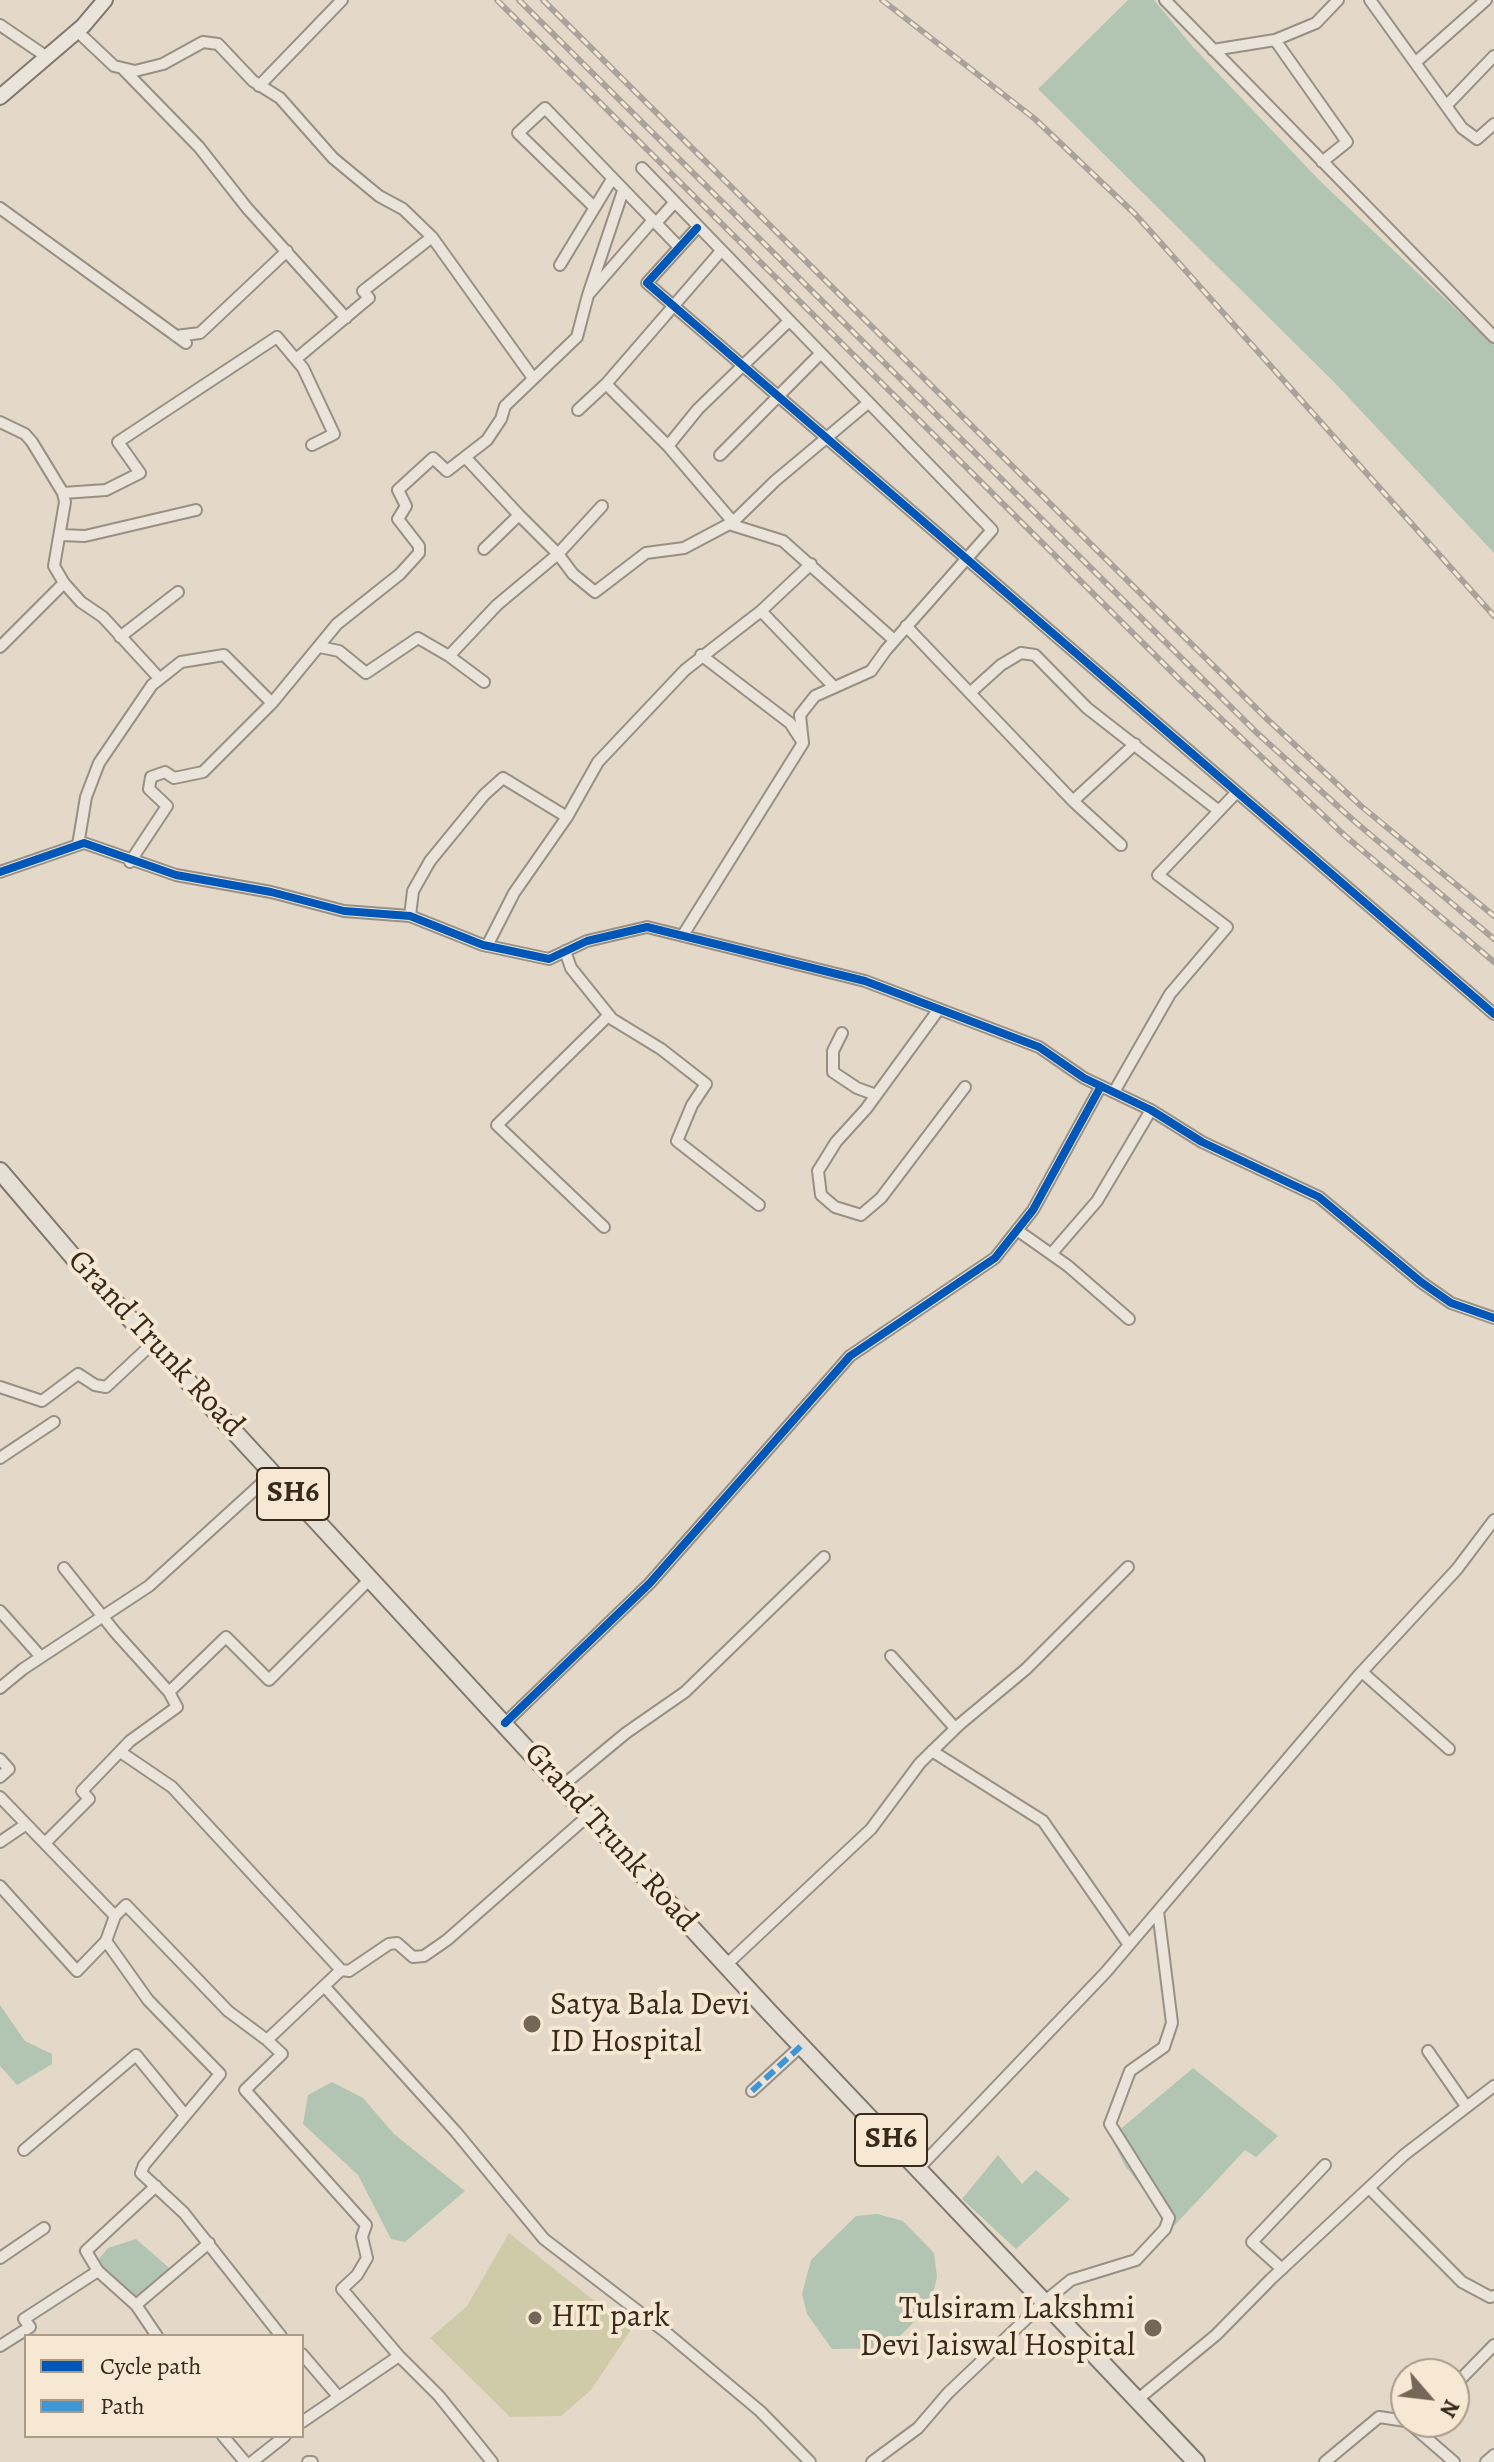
<!DOCTYPE html>
<style>
body{margin:0}
#map{position:relative;width:1494px;height:2462px;overflow:hidden;background:#e4d9c8;font-family:Alegreya,serif}
canvas{display:block}
.legend{position:absolute;left:24px;top:2334px;width:280px;height:104px;box-sizing:border-box;background:#f6e8d3;border:2px solid #aa9c89;margin:0;padding:10px 14px;list-style:none;font-size:24px;color:#38291a}
.legend li{display:flex;align-items:center;gap:16px;height:40px}
.legend b{width:40px;border:2px solid #aa9c89}
.north{position:absolute;left:1390px;top:2358px;width:80px;height:80px;box-sizing:border-box;background:#f6e8d3;border:2px solid #aa9c89;border-radius:50%;rotate:118deg;font-size:22px;font-weight:700;line-height:32px;text-align:center;color:#38291a}
.north::after{content:'';display:block;margin:auto;width:28px;height:36px;background:#746757;clip-path:polygon(50% 0,100% 100%,50% 72%,0 100%)}
</style>
<div id="map">
<canvas width="1494" height="2462"></canvas>
<ul class="legend">
<li><b style="height:10px;background:#0057b8"></b>Cycle path</li>
<li><b style="height:10px;background:#3e96d4"></b>Path</li>
</ul>
<div class="north">N</div>
</div>
<script>
const c = document.querySelector('canvas').getContext('2d');
c.lineJoin = 'round';
function fillPath(path, color) { c.fillStyle = color; c.fill(path, 'evenodd'); }
const poly = rows => new Path2D(rows.map(r => 'M' + r).join(''));
function strokePath(path, color, width, dash) { c.strokeStyle = color; c.lineWidth = width; c.lineCap = dash ? 'butt' : 'round'; c.setLineDash(dash || []); c.stroke(path); }
function label(font, color, halo, rows, align = 'center') {
  c.font = font + ' Alegreya,serif'; c.lineWidth = 8; c.setLineDash([]); c.textBaseline = 'middle'; c.strokeStyle = halo; c.fillStyle = color; for (const [text, x, y, turn = 0] of rows) {
    c.save(); c.translate(x, y); c.rotate((+turn || 0) * Math.PI / 180); c.textAlign = isNaN(turn) ? turn : align; if (halo) c.strokeText(text, 0, 0); c.fillText(text, 0, 0); c.restore();
  }
}
fillPath(poly([
 [509,2233,631,2330,591,2390,561,2416,510,2417,430,2338,467,2306]
]), '#cfcba8');
fillPath(poly([
 [1128,0,1154,0,1193,47,1319,180,1494,345,1494,553,1334,382,1038,89],
 [0,2005,25,2041,52,2054,52,2064,17,2085,0,2066],
 [1193,2068,1278,2136,1256,2157,1245,2150,1174,2226,1125,2166,1111,2137],
 [332,2082,363,2098,394,2134,465,2191,405,2242,391,2239,358,2175,303,2124,308,2095],
 [998,2155,1022,2184,1036,2170,1070,2199,1016,2249,962,2199],
 [877,2214,903,2221,934,2253,937,2277,930,2306,888,2348,832,2349,807,2314,802,2294,811,2260,856,2216],
 [136,2239,174,2272,148,2302,128,2304,93,2266,108,2248]
]), '#b2c5b3');
const street = poly([
 [1165,0,1494,337],
 [1370,0,1462,128,1477,139,1494,124],
 [0,25,47,57],
 [77,31,114,66,135,71,163,64,203,42,218,44,253,81,280,98,333,158,379,196,403,209,432,237,363,291,369,298,296,359],
 [1275,40,1316,23,1338,0],
 [1213,50,1275,40,1347,142,1322,162],
 [1416,62,1486,0],
 [123,69,199,147,247,208,346,318],
 [259,86,342,0],
 [1447,105,1494,56],
 [642,168,992,530,886,650,871,671,815,696,800,715,803,743],
 [623,191,588,295,653,220],
 [593,206,518,133,545,108,679,247],
 [0,208,186,343],
 [656,223,674,203],
 [697,228,647,283,1494,1014],
 [432,237,533,378],
 [560,265,612,179],
 [176,336,200,333,287,251],
 [606,384,668,446,733,522],
 [578,410,606,384,721,251],
 [0,422,25,434,32,442,63,493,65,502,54,566,64,583,0,647],
 [668,446,698,409,789,321],
 [720,455,820,354],
 [465,457,519,515,484,549],
 [63,493,106,490,140,473,118,442,277,337,303,368,334,434,312,445],
 [602,506,558,554,573,574,595,592,646,553,684,548,733,522,775,481,868,403],
 [729,524,783,541,894,640],
 [61,535,85,536,196,510],
 [64,583,81,602,103,617,159,678],
 [761,611,834,687],
 [906,626,1073,801,1121,845],
 [120,637,178,592],
 [320,647,339,651,366,673,418,638,449,656,497,605,558,554,519,515],
 [449,656,484,682],
 [971,692,1001,665,1021,653,1035,655,1087,708,1219,811],
 [272,703,337,624,400,574,419,553,419,546,398,519,406,506,398,490,433,458,447,471,487,440,501,419,505,406,577,337,588,295],
 [1073,801,1135,744],
 [78,845,86,797,99,763,152,685,181,662,224,655,272,703,203,772,174,778,165,772,151,777,149,789,167,806,130,862],
 [0,872,84,843,176,875,271,892,344,911,410,916,483,945,549,959,587,941,647,927,865,981,1039,1047,1084,1078,1151,1110,1202,1142,1319,1197,1421,1282,1451,1303,1494,1318],
 [410,916,413,891,430,861,484,795,503,778,567,817],
 [683,935,803,743,790,723,701,655],
 [487,946,514,893,567,817,598,762,685,670,761,611,811,564],
 [565,951,571,968,612,1019,661,1049,706,1084,692,1105,677,1141,759,1205],
 [939,1009,866,1109,836,1142,818,1171,821,1195,835,1207,861,1215,881,1198,965,1087],
 [842,1033,833,1051,833,1072,857,1088,876,1095],
 [1114,1092,1170,994,1227,927,1158,875,1237,792],
 [604,1227,497,1125,609,1015],
 [1017,1230,1068,1266,1129,1319],
 [1052,1253,1097,1201,1151,1110],
 [0,1387,42,1401,78,1374,95,1385,106,1387,153,1343],
 [0,1458,54,1422],
 [0,1611,41,1657],
 [891,1656,955,1728],
 [1362,1672,1449,1749],
 [0,1688,23,1669,149,1586,273,1473],
 [169,1692,226,1637,269,1680,371,1578],
 [505,1723,650,1583,850,1356,995,1258,1033,1210,1101,1086],
 [932,1751,1043,1821,1129,1945],
 [122,1753,172,1787,341,1970],
 [0,1759,9,1769,0,1777],
 [562,1786,626,1733,685,1692,824,1557],
 [0,1797,115,1916],
 [0,1842,25,1825],
 [45,1843,89,1799,82,1791,130,1741,177,1707,169,1692,115,1632,64,1568],
 [0,1886,77,1971,106,1941,115,1916,126,1905,228,2011,267,2040],
 [106,1941,148,2000,220,2074,144,2165,141,2173,184,2213,281,2336],
 [726,1965,871,1829,920,1763,960,1724,1026,1669,1128,1567],
 [324,1986,456,2132,544,2239,668,2334,760,2411,810,2462],
 [1428,2051,1466,2106],
 [752,2091,801,2046],
 [24,2150,136,2055,185,2115],
 [918,2169,1106,1972,1358,1676,1457,1569,1494,1520],
 [1370,2189,1462,2282,1490,2297,1494,2296],
 [0,2258,44,2228],
 [1282,2269,1252,2242,1325,2165],
 [98,2271,136,2305,157,2336],
 [136,2305,209,2243],
 [0,2346,30,2327,24,2319,98,2271,86,2251,156,2186],
 [302,2354,337,2395],
 [399,2356,342,2289,357,2275,367,2258,362,2237,366,2225,245,2090,282,2054,267,2040,341,1970,349,1971,389,1944,397,1943,413,1957,424,1956,447,1940,589,1815],
 [1454,2386,1494,2345],
 [1137,2400,1216,2335,1271,2279,1404,2155,1494,2086],
 [302,2422,399,2356,439,2396,492,2462],
 [1408,2422,1454,2462],
 [223,2436,245,2462],
 [252,2462,285,2436],
 [308,2462,312,2462],
 [872,2462,918,2428,948,2393,1044,2302,1071,2280,1136,2260,1165,2229,1169,2218,1110,2124,1130,2071,1164,2047,1172,2023,1158,1911],
 [1325,2462,1379,2417,1406,2421],
 [1486,2462,1494,2455]
]);
const secondary = poly([
 [0,97,83,26,105,0]
]);
const primary = poly([
 [0,1171,75,1259,770,2013,1196,2462]
]);
strokePath(street, '#989085', 14);
strokePath(secondary, '#80786e', 18);
strokePath(primary, '#80786e', 20);
strokePath(street, '#eae4db', 10);
strokePath(secondary, '#eae4db', 14);
strokePath(primary, '#e6dfd5', 16);
const rail = poly([
 [497,0,1180,680,1343,834,1494,962],
 [519,0,1256,732,1353,820,1494,939],
 [543,0,1267,719,1361,806,1494,916],
 [882,0,1035,119,1135,214,1494,616]
]);
strokePath(rail, '#a9a39c', 6);
strokePath(rail, '#f6e8d3', 3, [9]);
strokePath(poly([
 [752,2091,801,2046]
]), '#3e96d4', 6, [12, 6]);
strokePath(poly([
 [697,228,647,283,1494,1014],
 [0,872,84,843,176,875,271,892,344,911,410,916,483,945,549,959,587,941,647,927,865,981,1039,1047,1084,1078,1151,1110,1202,1142,1319,1197,1421,1282,1451,1303,1494,1318],
 [505,1723,650,1583,850,1356,995,1258,1033,1210,1101,1086]
]), '#0057b8', 8);
for (const [x, y, r, color] of [
 [532,2024,10,"#746757"],
 [535,2318,8,"#746757"],
 [1153,2328,10,"#746757"]
]) { const dot = new Path2D(); dot.arc(x, y, r, 0, 2 * Math.PI); c.fillStyle = color; c.fill(dot); strokePath(dot, '#f6e8d3', 3); }
for (const [x, y, w] of [
 [293,1494,72],
 [891,2140,72]
]) { const box = new Path2D(); box.roundRect(x - w / 2, y - 26, w, 52, 6); c.fillStyle = '#f6e8d3'; c.fill(box); strokePath(box, '#38291a', 2); }
label('bold 30px', '#38291a', null, [
 ["SH6",293,1494],
 ["SH6",891,2140]
]);
label('32px', '#38291a', '#f6e8d3', [
 ["Grand Trunk Road",155,1344,47],
 ["Grand Trunk Road",610,1838,48]
]);
label('32px', '#38291a', '#f6e8d3', [
 ["Satya Bala Devi",550,2006],
 ["ID Hospital",550,2043],
 ["Tulsiram Lakshmi",1135,2310,"right"],
 ["Devi Jaiswal Hospital",1135,2347,"right"],
 ["HIT park",551,2318]
], 'left');
</script>
